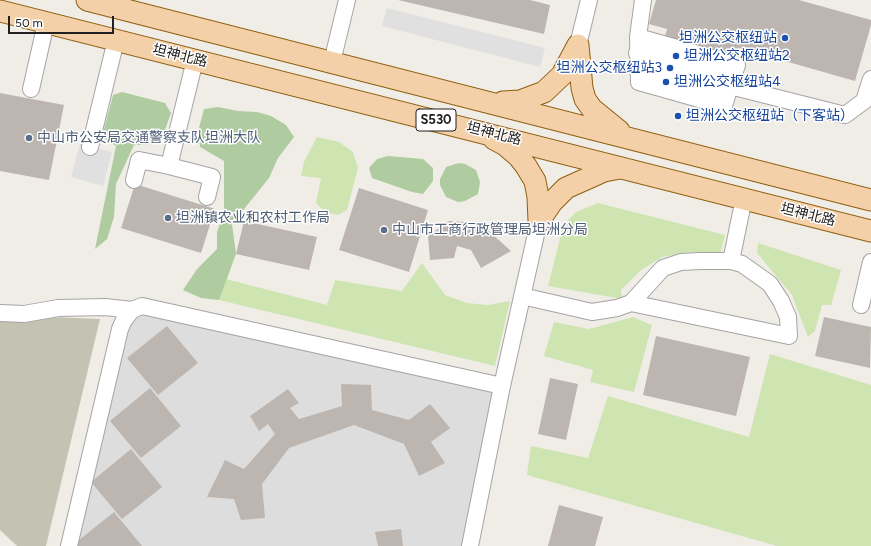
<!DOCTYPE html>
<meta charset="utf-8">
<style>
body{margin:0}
#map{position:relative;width:871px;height:546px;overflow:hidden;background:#f0ede7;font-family:Figtree,sans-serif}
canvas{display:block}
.scale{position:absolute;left:8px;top:16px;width:106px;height:18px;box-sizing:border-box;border:2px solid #202020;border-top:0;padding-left:5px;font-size:12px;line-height:14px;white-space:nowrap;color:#202020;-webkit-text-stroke:3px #fff;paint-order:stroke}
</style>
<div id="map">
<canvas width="871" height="546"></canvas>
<div class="scale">50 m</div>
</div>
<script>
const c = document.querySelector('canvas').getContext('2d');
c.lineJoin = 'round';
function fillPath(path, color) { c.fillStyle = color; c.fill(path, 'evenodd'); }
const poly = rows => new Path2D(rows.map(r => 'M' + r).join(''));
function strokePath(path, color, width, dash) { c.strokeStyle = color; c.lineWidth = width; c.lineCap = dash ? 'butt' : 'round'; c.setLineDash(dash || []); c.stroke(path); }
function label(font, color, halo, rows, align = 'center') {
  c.font = font + ' Figtree,"Noto Sans SC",sans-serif'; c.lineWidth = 3; c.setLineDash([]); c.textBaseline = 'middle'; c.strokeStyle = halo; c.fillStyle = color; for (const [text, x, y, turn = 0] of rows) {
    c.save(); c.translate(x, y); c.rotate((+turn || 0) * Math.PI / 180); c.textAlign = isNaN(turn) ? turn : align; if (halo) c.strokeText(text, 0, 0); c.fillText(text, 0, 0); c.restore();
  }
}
fillPath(poly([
 [132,310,502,386,470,546,69,546]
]), '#dedddd');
fillPath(poly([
 [0,315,100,319,46,546,17,546,0,530]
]), '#c4c3b3');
fillPath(poly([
 [317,137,339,142,353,152,358,168,347,210,338,215,325,212,316,203,321,178,301,176,304,162],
 [598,203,725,235,720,254,692,252,662,257,641,270,621,290,622,299,548,286,563,226,576,212],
 [758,243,841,270,831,305,822,305,815,331,808,337,792,295,757,253],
 [422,263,445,295,467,303,488,305,510,301,495,366,219,300,226,279,327,305,335,280,402,291],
 [633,317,652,325,634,392,590,382,593,370,544,356,554,322,589,329],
 [770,354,871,385,871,546,777,546,527,475,531,446,588,458,608,396,749,437]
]), '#cee5b2');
fillPath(poly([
 [122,92,165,103,171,113,160,144,134,145,116,184,114,217,107,239,95,249,116,146,102,137,113,95],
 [218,107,238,111,257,112,271,116,286,125,294,137,278,158,269,178,232,224,236,254,219,300,201,298,183,290,197,269,217,249,217,232,224,212,224,161,200,147,199,128,204,109],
 [388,156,423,159,433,168,433,181,423,194,412,192,372,178,369,168,377,159],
 [459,163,465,164,476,170,480,182,478,194,465,201,458,202,446,197,440,185,440,179,446,167]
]), '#afcba0');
fillPath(poly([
 [387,8,545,48,540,67,382,26],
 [80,144,112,152,103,186,71,177]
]), '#e0e0e0');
fillPath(poly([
 [398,0,530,0,550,5,544,34],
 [656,0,799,0,871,20,871,25,855,81,739,48,724,102,652,82,667,29,649,24],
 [0,93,64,105,49,180,0,171],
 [135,184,215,209,201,253,121,228],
 [359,188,428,210,409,272,339,250],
 [244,221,317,237,309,270,236,254],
 [449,221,480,223,511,251,481,268,471,250,457,246,454,258,430,260,428,236],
 [824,317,871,327,870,368,815,356],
 [167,326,198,363,158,395,127,358],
 [656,336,750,357,736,416,643,395],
 [550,378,578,384,566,440,538,434],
 [341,384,371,385,372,410,409,420,430,404,450,428,431,442,445,463,419,476,404,444,354,425,289,448,262,484,265,518,241,520,234,499,207,497,225,460,244,469,275,434,268,424,259,431,250,416,288,389,299,403,290,408,299,419,342,406],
 [150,388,181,426,141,458,110,421],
 [131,449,162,487,122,519,91,482],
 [559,505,603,517,595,546,548,546],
 [114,512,142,546,76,546,74,544],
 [401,529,403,546,378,546,375,532]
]), '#bdb6b0');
const minor = poly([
 [643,0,638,37,639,82,724,106,730,86,845,115,864,101,871,79],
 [638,37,737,65,730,86],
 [578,45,589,0],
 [637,53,732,79],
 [195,60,169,166,212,177,207,197],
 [332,62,347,0],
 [638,67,728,93],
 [31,89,46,23],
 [90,147,116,40],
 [134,180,139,160,169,166],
 [700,261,731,261,742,264,770,284,781,301,788,317,789,336,631,303,663,268,681,262,700,261],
 [731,261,744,198],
 [522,296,592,312,617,308,631,303],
 [861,305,871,262],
 [0,313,24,314,58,308,105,307,132,310],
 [69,546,120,329,124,320,132,310,142,306,502,386],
 [470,546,502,386,539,221]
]);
const major = poly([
 [87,0,871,200],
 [0,11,871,231],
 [578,45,582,88,585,99,592,109,619,131],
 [503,102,520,101,544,92,562,75,578,45],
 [494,139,505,145,518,156,526,166,535,181,538,197,539,221],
 [539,221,552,202,566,188,604,171,620,168]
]);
strokePath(minor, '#a4a4a4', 18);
strokePath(major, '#8f5e0d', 23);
strokePath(minor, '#fff', 16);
strokePath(major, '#f4d0a8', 21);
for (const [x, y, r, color] of [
 [785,38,4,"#1a4fb4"],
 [676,56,4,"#1a4fb4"],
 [670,68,4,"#1a4fb4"],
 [666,82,4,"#1a4fb4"],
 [678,116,4,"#1a4fb4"],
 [29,138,4,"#5c6f8a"],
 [168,218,4,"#5c6f8a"],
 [384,230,4,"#5c6f8a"]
]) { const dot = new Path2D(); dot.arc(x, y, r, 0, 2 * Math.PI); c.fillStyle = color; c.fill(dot); strokePath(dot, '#fff', 1.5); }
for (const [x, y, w] of [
 [436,120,40]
]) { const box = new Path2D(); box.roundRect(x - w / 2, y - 11, w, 22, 3); c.fillStyle = '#fff'; c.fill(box); strokePath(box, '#202020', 1); }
label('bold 13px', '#202020', null, [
 ["S530",436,120]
]);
label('14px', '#164399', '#fff', [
 ["坦洲公交枢纽站",777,38,"right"],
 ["坦洲公交枢纽站2",684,56],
 ["坦洲公交枢纽站3",662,68,"right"],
 ["坦洲公交枢纽站4",674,82],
 ["坦洲公交枢纽站（下客站）",686,116]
], 'left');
label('14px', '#202020', '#fff', [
 ["坦神北路",180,56,14],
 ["坦神北路",494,134,14],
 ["坦神北路",808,215,14]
]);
label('14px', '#4e5e75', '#fff', [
 ["中山市公安局交通警察支队坦洲大队",37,138],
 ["坦洲镇农业和农村工作局",176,218],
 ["中山市工商行政管理局坦洲分局",392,230]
], 'left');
</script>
